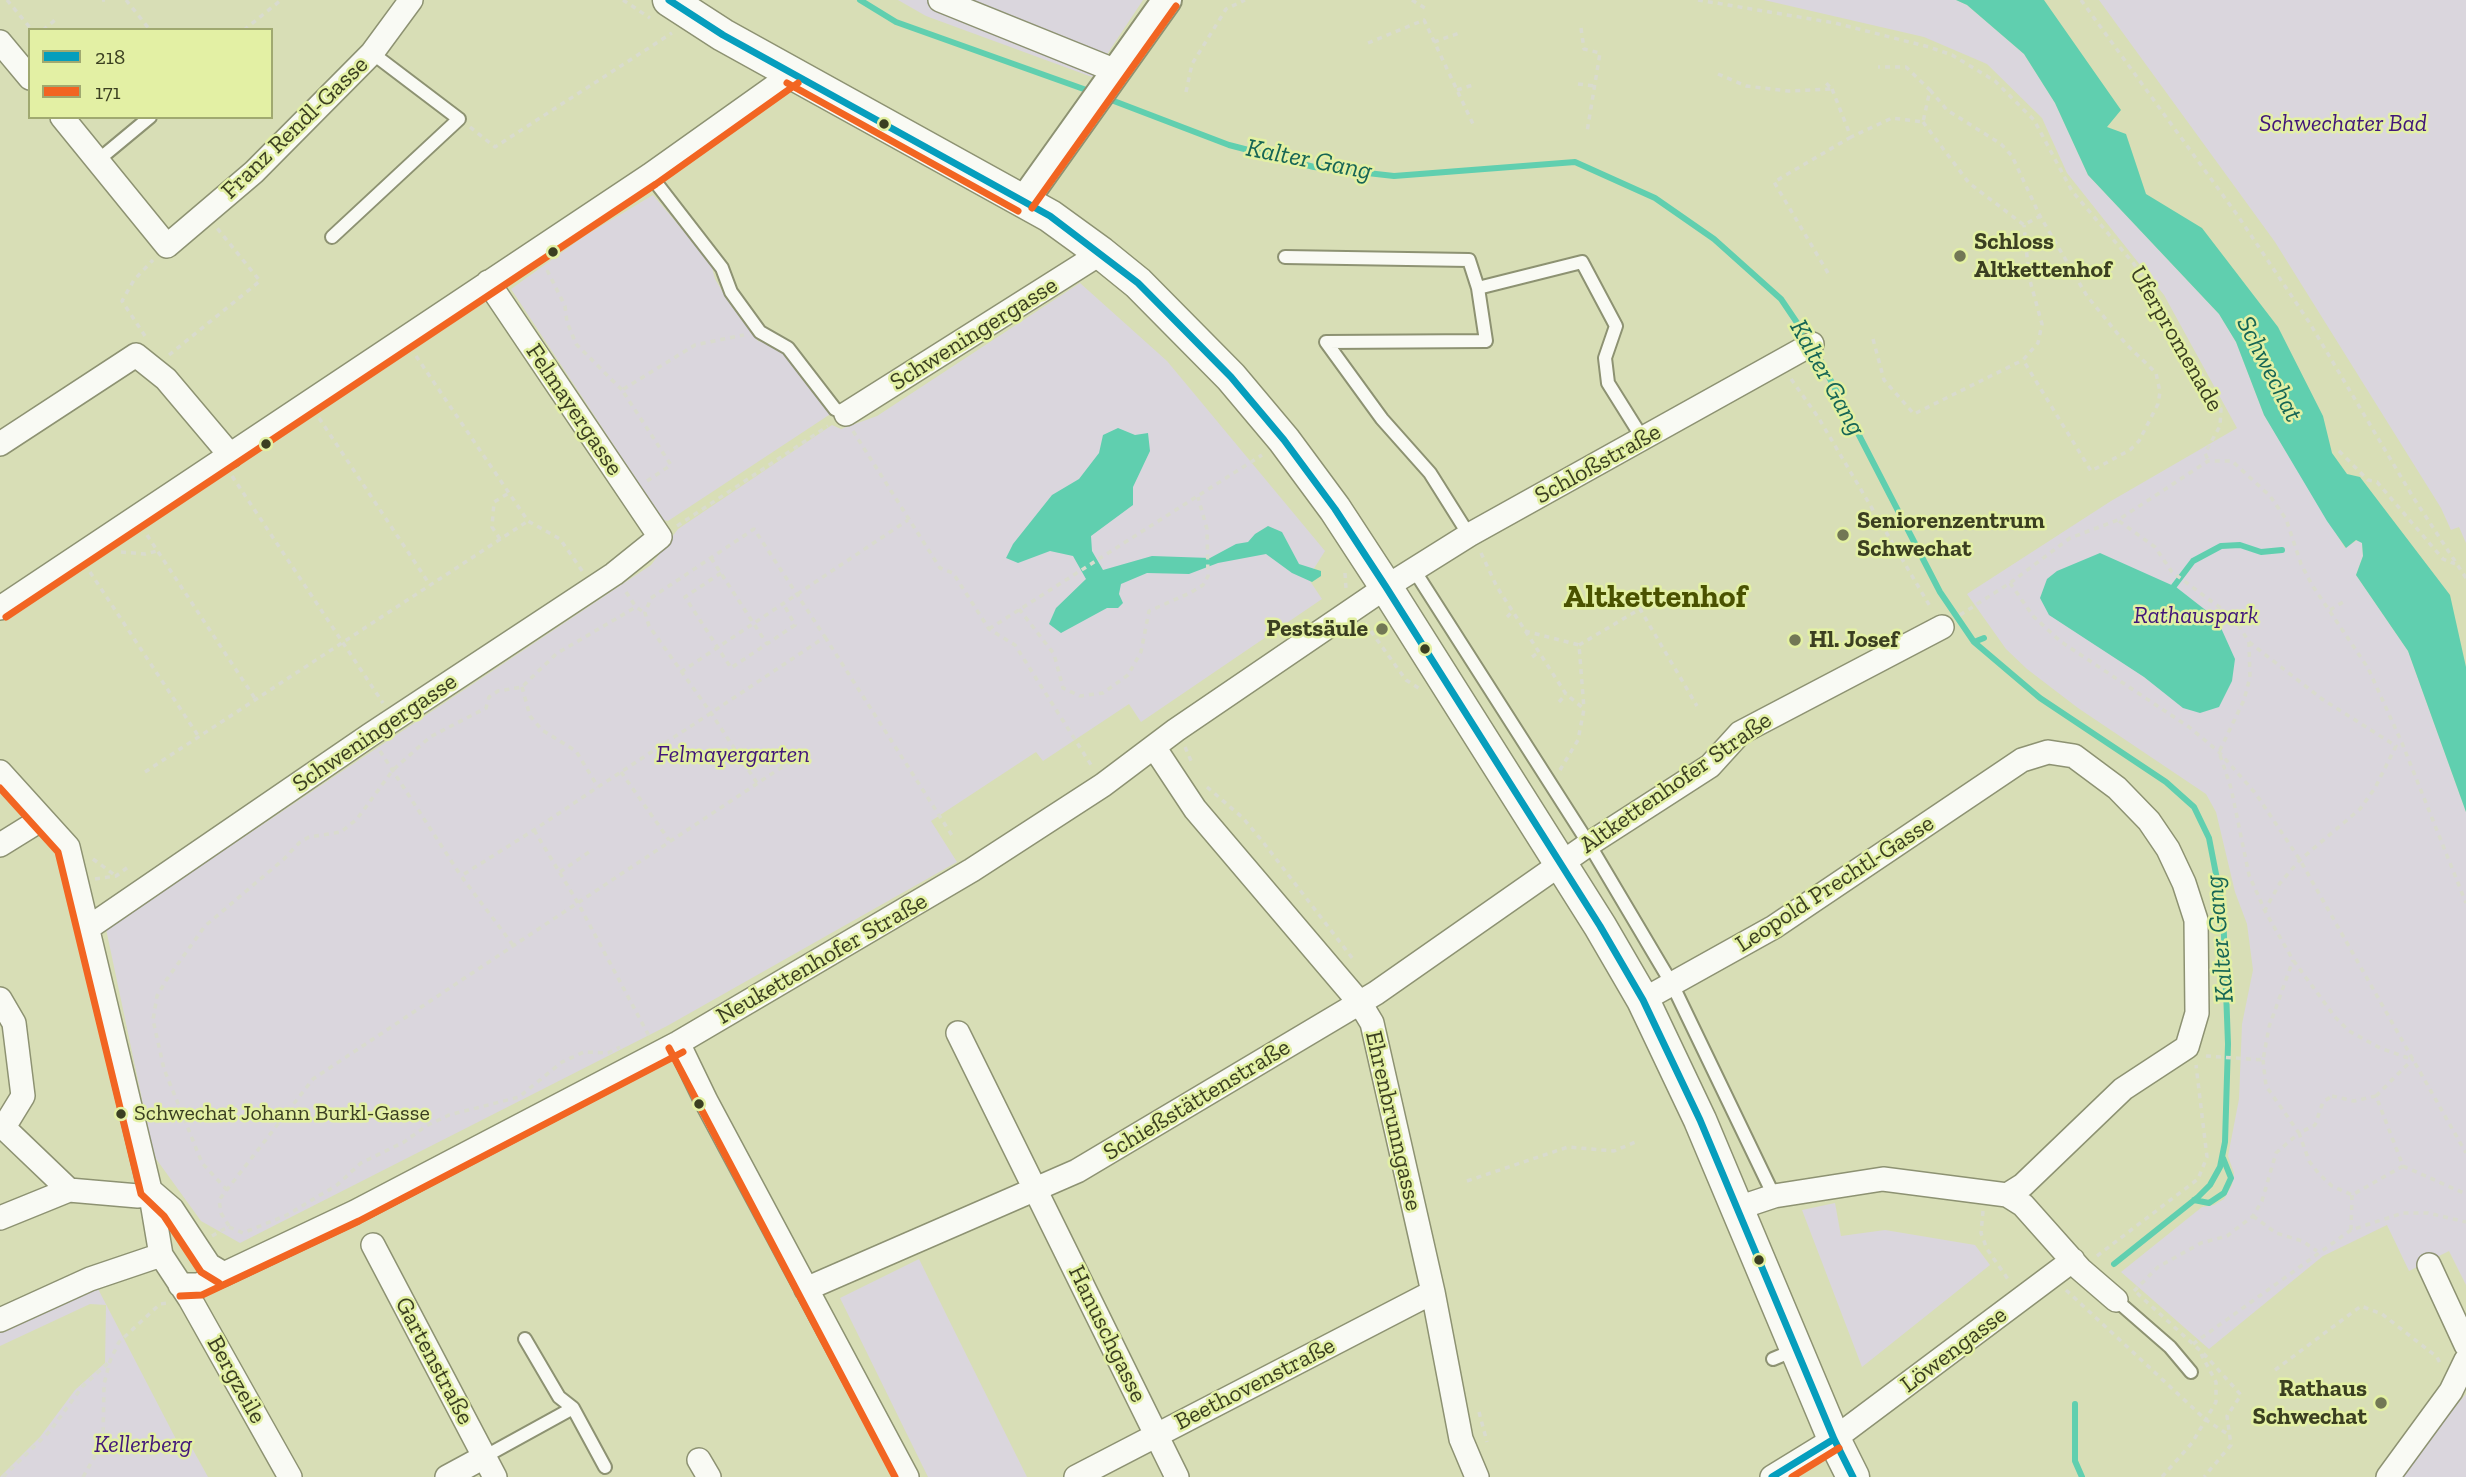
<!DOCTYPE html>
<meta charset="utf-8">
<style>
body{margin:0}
#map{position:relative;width:2466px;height:1477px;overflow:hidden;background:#d8deb6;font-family:"Zilla Slab",serif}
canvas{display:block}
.legend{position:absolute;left:28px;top:28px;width:245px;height:91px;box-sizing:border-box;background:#e3f0a4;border:2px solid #a0a970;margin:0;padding:9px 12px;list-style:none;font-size:21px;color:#3b3f21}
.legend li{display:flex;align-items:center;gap:14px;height:35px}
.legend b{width:35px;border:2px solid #a0a970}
</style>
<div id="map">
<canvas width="2466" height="1477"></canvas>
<ul class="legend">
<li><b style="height:9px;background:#069ebd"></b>218</li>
<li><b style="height:9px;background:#f26522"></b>171</li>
</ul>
</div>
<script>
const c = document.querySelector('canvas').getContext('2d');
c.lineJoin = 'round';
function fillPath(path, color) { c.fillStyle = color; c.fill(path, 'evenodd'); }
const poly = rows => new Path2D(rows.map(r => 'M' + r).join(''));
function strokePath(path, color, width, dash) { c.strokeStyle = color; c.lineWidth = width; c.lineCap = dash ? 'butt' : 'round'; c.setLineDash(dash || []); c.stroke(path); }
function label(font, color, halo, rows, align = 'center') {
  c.font = font + ' "Zilla Slab",serif'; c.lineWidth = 5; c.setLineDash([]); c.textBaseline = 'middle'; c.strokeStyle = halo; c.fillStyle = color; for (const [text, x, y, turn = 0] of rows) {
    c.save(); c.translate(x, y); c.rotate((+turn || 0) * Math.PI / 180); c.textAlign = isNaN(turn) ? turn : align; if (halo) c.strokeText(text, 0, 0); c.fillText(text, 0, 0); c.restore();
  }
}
fillPath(poly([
 [898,0,1143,0,1092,77,926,16],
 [1764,0,1956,0,1967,5,2024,54,2055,103,2088,175,2219,314,2236,342,2264,415,2345,548,2359,539,2362,543,2363,556,2356,575,2408,651,2466,812,2466,1285,2449,1251,2409,1271,2387,1225,2323,1256,2209,1349,2121,1272,2202,1207,2214,1205,2224,1199,2232,1185,2234,1173,2228,1156,2239,1099,2242,1024,2253,970,2247,924,2235,892,2216,812,2206,794,2078,708,2027,669,2006,649,1967,594,2111,501,2237,428,2164,295,2067,173,2042,118,1987,64,1924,37],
 [2099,0,2466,0,2466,543,2459,527,2451,530,2441,508,2275,242],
 [653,195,711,263,715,279,732,307,758,341,782,347,832,413,668,521,663,520,511,289,586,235],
 [1080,283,1167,361,1325,551,1308,578,1322,599,1141,722,1129,704,1043,761,1036,752,931,821,957,862,667,1026,240,1243,201,1221,154,1156,106,929,651,565,678,529,832,425,841,429,877,416],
 [1835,1203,1841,1236,1885,1230,1975,1245,1990,1265,1862,1367,1802,1210],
 [919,1259,946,1314,1027,1477,928,1477,840,1298],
 [96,1285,178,1443,187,1439,208,1477,0,1477,40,1437,75,1390,105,1363,106,1305,90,1304,0,1346,0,1328],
 [2466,1394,2466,1477,2394,1477]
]), '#dad6dd');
fillPath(poly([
 [1956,0,2044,0,2121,110,2107,127,2126,134,2146,194,2202,228,2278,327,2323,416,2332,453,2347,474,2360,477,2450,595,2466,667,2466,812,2408,651,2356,575,2363,556,2362,543,2356,540,2346,548,2327,521,2264,415,2236,342,2219,314,2088,175,2055,103,2024,54,1967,5],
 [1118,428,1135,435,1148,433,1150,451,1133,487,1133,505,1091,536,1092,551,1103,570,1152,556,1210,558,1236,544,1248,542,1255,534,1268,526,1282,532,1299,564,1321,571,1321,576,1312,582,1292,573,1266,554,1218,563,1189,574,1147,573,1121,584,1119,594,1123,603,1118,608,1107,608,1061,633,1049,624,1056,608,1086,579,1073,556,1050,551,1018,563,1006,558,1013,544,1052,495,1079,479,1099,453,1103,435],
 [2100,553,2176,587,2217,619,2235,659,2232,681,2219,707,2200,713,2183,708,2144,677,2049,615,2040,598,2047,579,2057,571]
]), '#60cfaf');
strokePath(poly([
 [860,0,896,22,1092,92],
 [1106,98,1229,145,1314,167,1394,176,1575,162,1655,198,1714,239,1781,299,1808,339],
 [1814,348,1940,592,1974,642,2040,698,2166,782,2194,807,2209,838,2223,910,2228,1044,2225,1142,2220,1167,2210,1185,2198,1197,2114,1264],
 [2171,590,2193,561,2221,546,2240,545,2261,552,2282,550],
 [1974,642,1984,638],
 [2194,1200,2209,1203,2224,1193,2231,1178,2223,1158],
 [2075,1404,2075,1461,2082,1477]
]), '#60cfaf', 6);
const service = poly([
 [97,161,150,117],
 [650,175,722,268,731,292,760,332,788,348,835,409,846,414],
 [332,237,459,119,372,53],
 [1285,257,1469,260,1478,288,1486,341,1326,342,1382,419,1430,473,1469,535],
 [1478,288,1582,262,1616,326,1605,358,1608,383,1643,439],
 [1414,570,1589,844,1672,984,1774,1196],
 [2116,1300,2170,1347,2191,1372],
 [525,1339,559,1397,573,1408],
 [1773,1359,1797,1349],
 [484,1457,573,1408,605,1467]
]);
const minor = poly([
 [940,0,1116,71],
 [0,42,30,78],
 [62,117,167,246,254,172,372,53,411,0],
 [846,414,1101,253],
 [0,444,136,355,166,379,231,456],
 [0,608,650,175,792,74],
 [1154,747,1195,809,1360,1003,1372,1023,1433,1292,1461,1439,1477,1477],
 [0,772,68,847,150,1190,161,1255,190,1299,290,1477],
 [0,845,42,819],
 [88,928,370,735,614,574,660,537,488,282],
 [0,999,14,1023,23,1096,4,1127],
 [1643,1000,1774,927,2022,760,2048,752,2074,756,2117,788,2149,821,2168,849,2184,883,2196,920,2197,1013,2187,1047,2123,1089,2023,1185,2007,1195],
 [958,1033,1177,1477],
 [678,1043,706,1101,907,1477],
 [0,1124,69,1190,138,1196,150,1190],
 [150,1190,172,1209,209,1265,224,1274],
 [1738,1208,1774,1196,1883,1179,2007,1195,2023,1205,2080,1269,2116,1300],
 [0,1218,69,1190],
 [373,1245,495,1477],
 [2429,1265,2466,1345],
 [180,1285,198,1285,224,1274,355,1212,678,1043,972,870,1103,785,1176,730,1386,587,1469,535,1812,344],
 [806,1289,1077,1171,1376,993,1589,844,1710,766,1740,733,1942,627],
 [0,1320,90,1279,161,1255],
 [699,1460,709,1477],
 [447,1477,484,1457],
 [1076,1477,1433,1292],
 [1772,1477,1834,1439,2073,1260],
 [2388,1477,2451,1391,2466,1360]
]);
const tertiary = poly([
 [1023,202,1167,0]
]);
const secondary = poly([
 [669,0,723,35,1050,216,1101,253,1138,283,1231,377,1284,440,1335,509,1386,587,1600,926,1643,1000,1700,1120,1834,1439,1853,1477]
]);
strokePath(service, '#8d9272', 16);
strokePath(minor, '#8d9272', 26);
strokePath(tertiary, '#8d9272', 32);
strokePath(secondary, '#8d9272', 35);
strokePath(poly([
 [7,0,32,30],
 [102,0,105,0],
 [126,0,150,30],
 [623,0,650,18],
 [1412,0,1428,10],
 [1698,0,1835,23,1929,47,1952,55,1995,81,2034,120,2072,191,2134,264,2161,303,2221,409,2220,426,2205,453,2208,460],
 [2081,0,2238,216,2309,322,2413,497,2466,578],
 [1581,28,1584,49,1600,53,1587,132],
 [43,30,55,20],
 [244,30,281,0],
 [1434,42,1462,32],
 [1368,43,1424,20,1473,124],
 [1718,74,1746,86,1788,91,1832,89,1825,82],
 [1578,84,1595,86],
 [1832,89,1851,137,1892,118,1923,122,1930,90,1906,67,1878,67],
 [1457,90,1473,85],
 [1930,90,1947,110,2001,144,2012,156,2040,216,2087,296,2126,344,2156,373,2160,392,2158,404,2139,441,2130,450,2091,471,2023,360,2038,343,2042,324,2029,277,2024,225],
 [1186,92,1192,64,1226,9,1245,0],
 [1923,122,1969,183,2024,225,2040,216],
 [470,127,495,147,672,33],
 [547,270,565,306,567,322,576,344,622,390],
 [1828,273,1774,182,1851,137],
 [145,336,122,301,134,280,153,260],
 [1873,339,1884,380,1914,414,2023,360],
 [169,355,260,281,217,228],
 [416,356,528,521,560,539,583,572],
 [1791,379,1818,417,1931,608],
 [319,418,430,585],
 [853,431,940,568,953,573,989,629,1015,645,1093,768],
 [2339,451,2368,480,2377,482,2443,559,2455,564],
 [232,476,383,703],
 [647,481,671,465,622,390,695,345,744,335],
 [2119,521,2155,547,2172,572,2234,618,2249,642,2250,677,2244,700,2219,752,2231,788,2249,875,2265,911,2293,960,2335,1017,2349,1031,2380,1048,2411,1059],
 [677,526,828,426],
 [147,535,256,700],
 [500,539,492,527,494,502,509,493],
 [121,552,145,554,157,551],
 [1481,553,1497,587,1566,694,1584,709,1578,740,1560,770],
 [711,558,767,644],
 [90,572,199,737],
 [721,573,685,597,731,668,795,625,783,603],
 [1345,573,1346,589],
 [2010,583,2033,616,2060,641,2189,727,2219,752,2256,794,2300,860,2466,1153],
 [626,592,636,607,645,613],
 [1019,609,1054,654,1063,688,1080,696,1103,693,1128,675,1141,652,1149,611,1190,593,1203,585,1208,576,1207,529,1198,497],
 [2330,610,2343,602],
 [1960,615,2010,583,2070,538,2118,520,2208,461,2232,461,2270,496,2286,519,2301,564,2312,585,2368,668,2402,743,2466,903],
 [1507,617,1513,611],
 [1365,623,1406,680,1420,689],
 [989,629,1262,455],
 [1525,631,1579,645,1584,709],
 [825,637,953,837],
 [2249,642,2322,699,2396,746,2375,788,2360,809,2300,860,2280,883,2265,910],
 [1579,645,1640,609,1697,706],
 [1532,657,1539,652],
 [681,672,908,520],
 [522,687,530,716,542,730,576,751,598,787],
 [1559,702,1566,694],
 [1185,747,1192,763],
 [380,751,461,876],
 [145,772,528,521],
 [621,772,669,840],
 [1207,787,1243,818,1263,842,1353,959],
 [534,830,578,903,649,1036],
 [93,859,116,876],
 [560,872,592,850],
 [95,879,116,876,128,867],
 [513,945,461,876,534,830,598,787,711,713,825,637,754,529,651,598,645,613,649,626,711,713,757,783],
 [2206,1056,2263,1060,2269,1027,2293,960],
 [2332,1096,2354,1101,2376,1096,2403,1166,2352,1195,2332,1186,2319,1174,2309,1161,2299,1133,2315,1125,2323,1102,2332,1096],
 [2376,1096,2413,1059],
 [154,1122,183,1118],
 [2403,1166,2466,1194],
 [1467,1181,1568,1147,1614,1151,1638,1141],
 [227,1190,202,1163,164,1069,153,1020,157,996,167,979,205,926,284,859,300,842,309,837,341,832,357,819,393,770,430,737,486,708,489,697,498,691,522,687,556,654,636,607],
 [1983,1211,1981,1233,1987,1249,2010,1282],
 [2253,1216,2276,1233,2302,1241,2317,1251],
 [229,1227,243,1233,287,1215,337,1185,361,1163,404,1142,426,1126,449,1115,519,1097,562,1062,584,1052,608,1053,620,1047],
 [2351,1230,2352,1195],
 [212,1236,229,1226,221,1213,219,1200,313,1079,791,761],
 [2097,1256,2198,1179,2207,1157,2196,1065],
 [2066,1290,2206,1420,2229,1435],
 [2134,1291,2158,1267,2201,1243,2227,1236,2253,1216,2262,1201,2276,1153,2299,1133,2266,1086,2263,1060],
 [2137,1293,2205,1355,2241,1395,2227,1416,2231,1445,2204,1477],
 [2193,1344,2351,1230,2403,1213,2428,1213,2466,1222],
 [2275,1370,2361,1306,2382,1314,2437,1357,2441,1365],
 [1479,1412,1487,1442],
 [3,1477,50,1431,82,1387,108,1363],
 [83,1477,103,1442,104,1384,110,1361,119,1342,160,1304,168,1303],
 [2162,1477,2192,1443,2216,1402,2216,1382,2201,1354]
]), '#d9dbce', 3.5, [5, 5]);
strokePath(service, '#f9faf4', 12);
strokePath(minor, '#f9faf4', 23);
strokePath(tertiary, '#f9faf4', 28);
strokePath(secondary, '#f9faf4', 32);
strokePath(poly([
 [669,0,723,35,1050,216,1138,283,1231,377,1284,440,1335,509,1386,587,1600,926,1643,1000,1700,1120,1834,1439,1853,1477],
 [1772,1477,1834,1439]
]), '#069ebd', 7);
strokePath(poly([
 [787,83,1018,211],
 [1032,208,1176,6],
 [6,617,656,184,798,83],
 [0,788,58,852,141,1194,164,1216,201,1272,219,1283],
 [669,1048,895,1477],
 [180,1296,202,1295,359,1221,683,1052],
 [1792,1477,1839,1448]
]), '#f26522', 7);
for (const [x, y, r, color] of [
 [884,124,6,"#3b3f21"],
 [553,252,6,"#3b3f21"],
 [1960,256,7,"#727755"],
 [266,444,6,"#3b3f21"],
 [1843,535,7,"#727755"],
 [1382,629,7,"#727755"],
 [1795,640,7,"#727755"],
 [1425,649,6,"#3b3f21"],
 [699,1104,6,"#3b3f21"],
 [121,1114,6,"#3b3f21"],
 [1759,1260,6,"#3b3f21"],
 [2381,1403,7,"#727755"]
]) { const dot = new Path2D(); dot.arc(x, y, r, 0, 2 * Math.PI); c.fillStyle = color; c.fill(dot); strokePath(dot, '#e3f0a4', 2.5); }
label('22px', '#3b3f21', '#e3f0a4', [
 ["Schwechat Johann Burkl-Gasse",134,1114]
], 'left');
label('italic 24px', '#41167a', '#e3f0a4', [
 ["Schwechater Bad",2343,124],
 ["Rathauspark",2196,616],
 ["Felmayergarten",733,755],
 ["Kellerberg",143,1445]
]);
label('24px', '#3b3f21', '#e3f0a4', [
 ["Franz Rendl-Gasse",295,128,-44],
 ["Schweningergasse",974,334,-32],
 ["Uferpromenade",2176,339,60],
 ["Felmayergasse",574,410,56],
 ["Schloßstraße",1598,464,-29],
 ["Schweningergasse",375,733,-34],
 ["Altkettenhofer Straße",1676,783,-35],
 ["Leopold Prechtl-Gasse",1835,884,-33],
 ["Neukettenhofer Straße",822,959,-30],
 ["Schießstättenstraße",1197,1100,-31],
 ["Ehrenbrunngasse",1393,1121,77],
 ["Hanuschgasse",1107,1334,64],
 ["Löwengasse",1954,1350,-37],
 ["Gartenstraße",434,1361,62],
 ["Bergzeile",236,1380,61],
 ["Beethovenstraße",1255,1384,-27]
]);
label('bold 24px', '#3b3f21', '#e3f0a4', [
 ["Schloss",1974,242],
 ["Altkettenhof",1974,270],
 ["Seniorenzentrum",1857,521],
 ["Schwechat",1857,549],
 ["Pestsäule",1368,629,"right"],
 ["Hl. Josef",1809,640],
 ["Rathaus",2367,1389,"right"],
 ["Schwechat",2367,1417,"right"]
], 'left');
label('italic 26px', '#166555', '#e3f0a4', [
 ["Kalter Gang",1309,160,11],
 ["Schwechat",2269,369,63],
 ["Kalter Gang",1827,378,61],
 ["Kalter Gang",2220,939,-95]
]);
label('bold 32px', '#4a5200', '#e3f0a4', [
 ["Altkettenhof",1655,598]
]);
</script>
